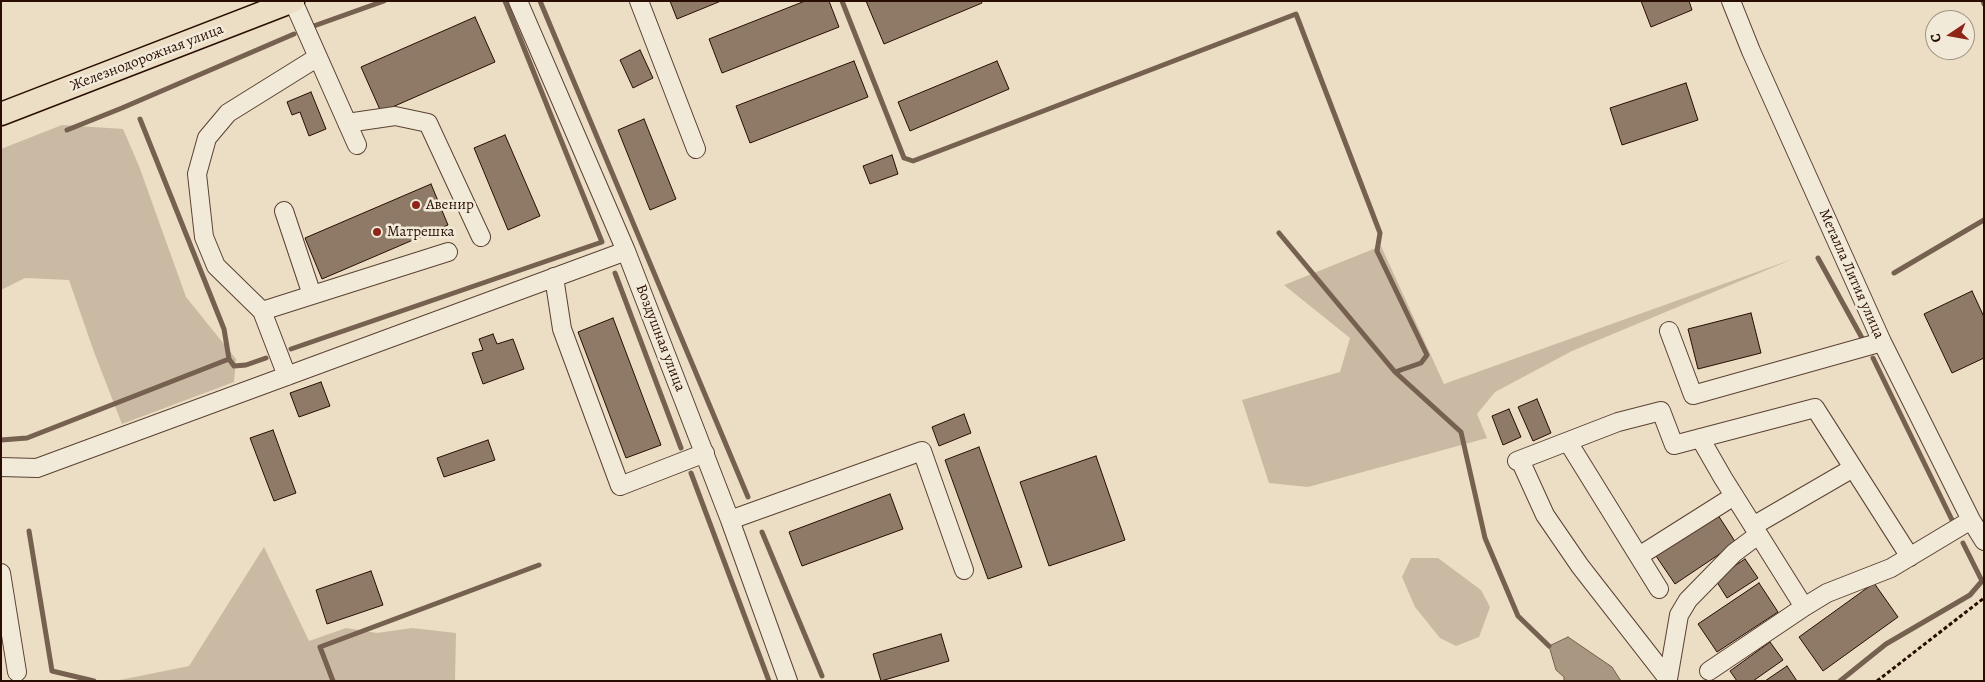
<!DOCTYPE html>
<meta charset="utf-8">
<style>
body{margin:0}
#map{position:relative;width:1985px;height:682px;overflow:hidden;background:#ebdec4;font-family:Alegreya,serif}
canvas{display:block}
.frame{position:absolute;inset:0;border:2px solid #290d02;pointer-events:none}
.north{position:absolute;left:1925px;top:10px;width:50px;height:50px;box-sizing:border-box;background:#f2ead9;border:1px solid #a29283;border-radius:50%;rotate:258deg;font-size:14px;font-weight:700;line-height:20px;text-align:center;color:#290d02}
.north::after{content:'';display:block;margin:auto;width:18px;height:22px;background:#8f2418;clip-path:polygon(50% 0,100% 100%,50% 72%,0 100%)}
</style>
<div id="map">
<canvas width="1985" height="682"></canvas>
<div class="frame"></div>
<div class="north">С</div>
</div>
<script>
const c = document.querySelector('canvas').getContext('2d');
c.lineJoin = 'round';
function fillPath(path, color) { c.fillStyle = color; c.fill(path, 'evenodd'); }
const poly = rows => new Path2D(rows.map(r => 'M' + r).join(''));
function strokePath(path, color, width, dash) { c.strokeStyle = color; c.lineWidth = width; c.lineCap = dash ? 'butt' : 'round'; c.setLineDash(dash || []); c.stroke(path); }
function label(font, color, halo, rows, align = 'center') {
  c.font = font + ' Alegreya,serif'; c.lineWidth = 5; c.setLineDash([]); c.textBaseline = 'middle'; c.strokeStyle = halo; c.fillStyle = color; for (const [text, x, y, turn = 0] of rows) {
    c.save(); c.translate(x, y); c.rotate((+turn || 0) * Math.PI / 180); c.textAlign = isNaN(turn) ? turn : align; if (halo) c.strokeText(text, 0, 0); c.fillText(text, 0, 0); c.restore();
  }
}
fillPath(poly([
 [62,125,123,129,139,166,186,297,236,359,234,382,122,424,94,352,69,280,25,278,1,290,1,149],
 [1381,246,1444,384,1793,259,1572,351,1495,392,1477,414,1487,438,1308,487,1269,483,1242,400,1340,372,1350,338,1284,285],
 [264,547,309,641,346,628,377,633,412,628,456,633,455,681,115,681,189,666],
 [1411,558,1438,558,1481,590,1490,607,1479,637,1456,646,1440,638,1415,607,1402,577]
]), '#cabaa3');
const water = poly([
 [1568,637,1612,667,1621,681,1564,681,1564,677,1556,670,1549,646,1568,637]
]);
fillPath(water, '#a99782');
strokePath(water, '#76604f', 1);
strokePath(poly([
 [540,1,748,497],
 [842,1,904,158,913,161,1296,14,1380,233,1377,251,1427,355,1421,363,1395,372],
 [1983,1,1984,4],
 [311,27,384,1],
 [140,119,224,329,229,359,234,366,246,365,266,358],
 [67,130,122,108,294,34],
 [1279,233,1395,372,1461,432,1485,538,1518,616,1549,646],
 [1818,258,1862,338],
 [615,273,681,448],
 [1894,273,1984,220],
 [291,349,602,242,505,1],
 [1873,358,1953,522],
 [1,440,27,438,229,359],
 [691,473,769,681],
 [29,531,52,671,94,681],
 [762,532,822,676],
 [333,681,320,647,539,565],
 [1840,681,1886,644,1970,595,1982,581,1963,543]
]), '#76604f', 5);
const building = poly([
 [670,1,721,1,677,19,670,1],
 [805,1,829,1,839,27,722,73,709,39,805,1],
 [866,1,981,1,982,3,884,44,866,1],
 [1641,1,1689,1,1692,10,1651,27,1641,1],
 [475,17,495,62,381,112,361,67,475,17],
 [640,50,653,78,633,88,620,60,640,50],
 [854,61,868,97,750,143,736,106,854,61],
 [997,61,1009,89,910,131,898,102,997,61],
 [1686,83,1698,120,1622,145,1610,108,1686,83],
 [311,92,326,129,309,136,300,112,292,115,287,102,311,92],
 [644,119,676,199,650,210,618,130,644,119],
 [505,135,540,216,508,230,474,148,505,135],
 [892,155,898,174,870,184,863,166,892,155],
 [431,184,448,225,322,279,305,238,431,184],
 [1972,291,1984,317,1984,358,1952,373,1924,314,1972,291],
 [1751,313,1761,353,1698,369,1688,329,1751,313],
 [613,318,661,445,626,458,578,332,613,318],
 [493,334,497,344,513,339,524,369,483,384,472,353,483,350,479,339,493,334],
 [321,382,330,406,299,417,290,393,321,382],
 [1537,399,1551,433,1533,441,1518,407,1537,399],
 [1509,409,1521,437,1503,445,1492,416,1509,409],
 [964,414,971,433,939,446,932,427,964,414],
 [273,430,296,493,274,501,250,438,273,430],
 [488,440,495,460,444,477,437,458,488,440],
 [979,447,1022,567,988,579,945,460,979,447],
 [1096,456,1125,540,1049,566,1020,482,1096,456],
 [890,494,903,529,802,566,789,532,890,494],
 [1716,512,1736,543,1675,584,1654,553,1716,512],
 [1745,559,1758,578,1727,598,1715,579,1745,559],
 [371,571,383,605,327,624,316,590,371,571],
 [1759,583,1778,612,1717,652,1698,624,1759,583],
 [1874,583,1898,617,1823,671,1799,637,1874,583],
 [941,634,949,661,881,681,873,654,941,634],
 [1770,642,1783,660,1753,681,1737,681,1730,671,1770,642],
 [1787,666,1797,681,1765,681,1787,666]
]);
fillPath(building, '#8e7a67');
strokePath(building, '#290d02', 1);
const minor = poly([
 [293,1,357,145],
 [518,1,626,251,730,520,788,681],
 [639,1,696,149],
 [1731,1,1751,51,1882,342,1971,520,1984,541],
 [347,123,395,116,428,123,481,237],
 [284,211,312,295],
 [554,277,562,329,620,486,705,453],
 [262,311,216,266,204,237,197,174,207,138,228,113,318,57],
 [1669,331,1693,395,1882,342],
 [287,376,262,311,448,252],
 [1700,438,1723,478,1804,607,1827,593,1891,568,1971,520],
 [1568,442,1659,589],
 [1520,460,1545,515,1580,566,1668,679,1679,615,1688,600,1734,553,1758,535],
 [1517,461,1618,422,1661,411,1674,445,1815,408,1910,557],
 [1,467,37,468,626,251],
 [730,520,922,451,964,570],
 [1753,526,1853,468],
 [1639,556,1734,496],
 [1,573,17,672],
 [1709,671,1804,607]
]);
const major = poly([
 [1,114,293,1]
]);
strokePath(minor, '#5a4132', 20);
strokePath(major, '#290d02', 25);
strokePath(poly([
 [1877,681,1984,598]
]), '#290d02', 3, [4, 2.5]);
strokePath(minor, '#f2ead9', 18);
strokePath(major, '#ebdec4', 22);
for (const [x, y, r, color] of [
 [416,205,5,"#8f2418"],
 [377,232,5,"#8f2418"]
]) { const dot = new Path2D(); dot.arc(x, y, r, 0, 2 * Math.PI); c.fillStyle = color; c.fill(dot); strokePath(dot, '#f2ead9', 2); }
label('15px', '#290d02', '#f2ead9', [
 ["Железнодорожная улица",147,58,-21],
 ["Металла Лития улица",1851,274,66],
 ["Воздушная улица",660,338,69]
]);
label('15px', '#290d02', '#f2ead9', [
 ["Авенир",426,205],
 ["Матрешка",387,232]
], 'left');
</script>
